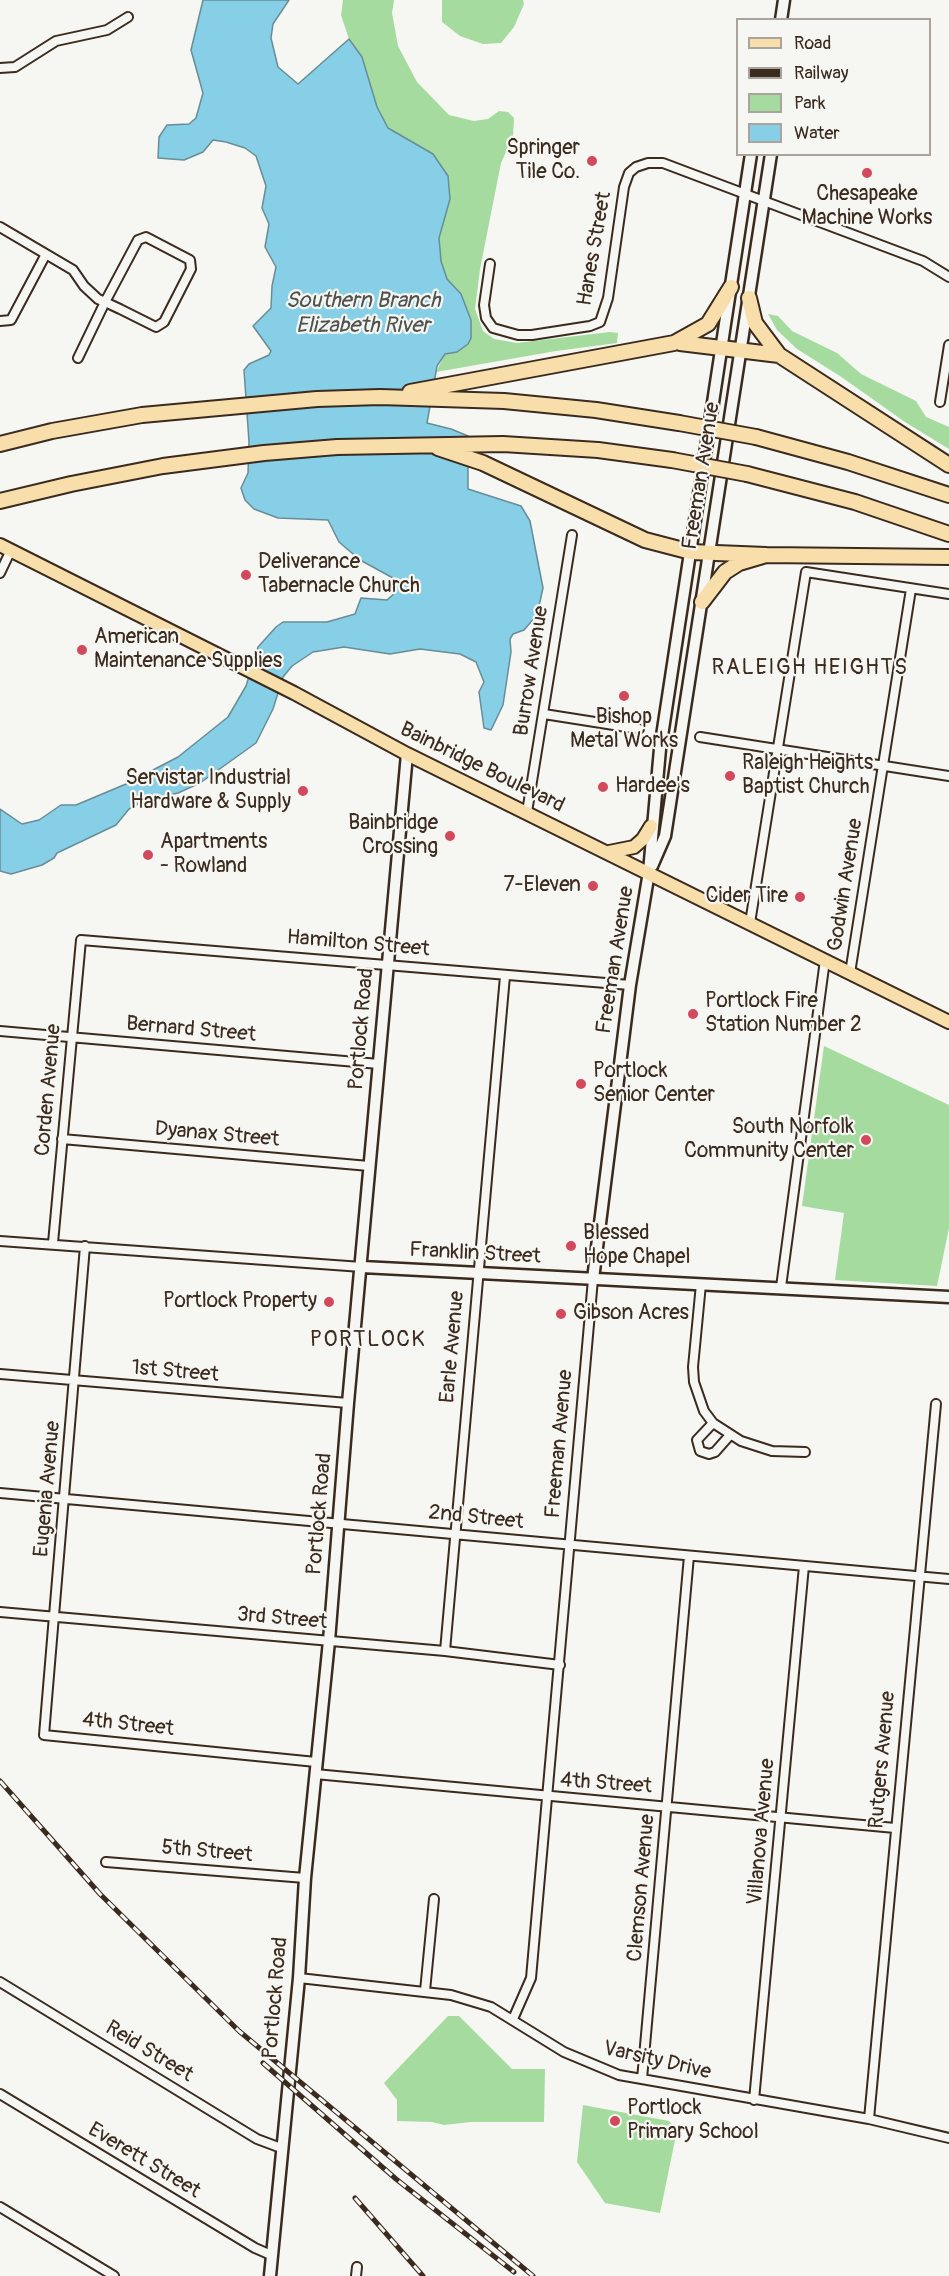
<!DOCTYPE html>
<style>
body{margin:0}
#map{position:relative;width:949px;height:2276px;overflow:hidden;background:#f6f6f2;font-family:Pangolin,sans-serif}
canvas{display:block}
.legend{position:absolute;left:736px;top:18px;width:195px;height:138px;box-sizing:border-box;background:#f6f6f2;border:2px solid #aba49d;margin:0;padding:8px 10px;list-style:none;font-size:18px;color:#3b2a1e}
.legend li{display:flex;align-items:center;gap:12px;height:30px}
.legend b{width:30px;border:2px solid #aba49d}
</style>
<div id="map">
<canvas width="949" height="2276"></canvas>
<ul class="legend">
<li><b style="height:8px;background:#f8deab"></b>Road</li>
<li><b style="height:8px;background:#3b2a1e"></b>Railway</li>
<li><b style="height:16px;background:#a5db9e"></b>Park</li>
<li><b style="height:16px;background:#86cfe6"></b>Water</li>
</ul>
</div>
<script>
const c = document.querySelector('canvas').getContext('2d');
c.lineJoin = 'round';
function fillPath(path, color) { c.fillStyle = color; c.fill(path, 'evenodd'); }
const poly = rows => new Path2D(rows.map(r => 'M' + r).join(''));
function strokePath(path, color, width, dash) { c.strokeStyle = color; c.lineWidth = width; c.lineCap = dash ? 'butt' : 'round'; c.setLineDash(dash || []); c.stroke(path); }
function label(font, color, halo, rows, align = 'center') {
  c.font = font + ' Pangolin,sans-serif'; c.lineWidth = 4.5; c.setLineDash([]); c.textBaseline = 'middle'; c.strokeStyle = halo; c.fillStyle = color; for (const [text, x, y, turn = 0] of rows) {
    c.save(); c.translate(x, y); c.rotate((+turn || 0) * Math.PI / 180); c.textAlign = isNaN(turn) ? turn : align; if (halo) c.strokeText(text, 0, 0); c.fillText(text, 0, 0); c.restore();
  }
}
fillPath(poly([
 [343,0,394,0,392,13,398,46,417,82,449,115,474,121,488,119,499,111,508,112,514,118,513,136,501,163,480,269,475,309,483,331,494,339,517,343,610,332,618,333,617,343,556,351,436,372,445,354,457,352,468,344,471,338,471,319,461,294,447,279,441,261,439,238,450,199,406,139,388,129,377,107,362,57,349,39,341,15],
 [442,0,523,0,524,4,514,27,501,43,483,44,460,36,442,22],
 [768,314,778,316,792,331,837,353,861,374,916,401,926,417,949,427,949,449,905,422,840,376,797,349,777,330],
 [824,1046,949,1105,949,1228,937,1286,835,1280,844,1213,802,1206],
 [448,2016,459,2016,512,2069,545,2069,544,2122,471,2122,444,2125,432,2122,397,2121,397,2100,384,2083],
 [583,2105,669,2121,677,2130,660,2213,605,2203,577,2162]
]), '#a5db9e');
const water = poly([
 [203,0,289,0,273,24,271,38,278,67,298,84,349,39,362,57,377,107,388,128,433,154,448,176,450,199,439,238,441,261,447,279,461,294,471,320,471,338,468,344,457,352,445,354,437,366,427,423,451,429,468,436,468,489,521,506,530,521,543,588,537,615,524,630,513,634,510,639,511,652,503,705,491,730,484,728,479,692,484,682,476,662,460,654,420,649,390,654,344,647,313,652,292,666,283,677,273,709,256,743,200,783,178,793,143,801,129,809,116,825,57,853,54,858,42,865,11,874,0,871,0,809,22,824,39,820,61,805,76,805,126,784,178,757,228,717,246,686,258,647,276,627,283,622,327,622,355,614,361,598,387,600,396,592,393,578,360,560,339,542,328,520,278,518,254,509,245,500,241,488,248,473,249,442,244,370,249,364,269,355,271,351,253,326,271,308,272,286,276,267,265,247,269,224,262,208,266,186,256,156,245,148,226,142,213,140,203,152,184,160,158,158,159,137,167,125,189,124,196,118,203,93,191,50,203,0]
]);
fillPath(water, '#86cfe6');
strokePath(water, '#688d96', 1.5);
const street = poly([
 [0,68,15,67,56,41,107,30,128,17],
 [0,227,73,270,84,286,98,299,105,302,120,309,156,327,164,322,191,269,190,260,146,237,138,240,105,302,78,358],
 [490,264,484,305,486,318,493,328,518,335,532,335,590,326,600,322,608,298,624,187,629,173,636,167,648,163,663,163,923,261,949,277],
 [0,321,11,320,46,254],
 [940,402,949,345],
 [0,573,11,550],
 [544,714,639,729],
 [700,737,949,776],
 [527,812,572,535],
 [750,923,806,572,949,594],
 [850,973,911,589],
 [0,1031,379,1064],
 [62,1139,369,1166],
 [0,1241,362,1267],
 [53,1243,81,940,630,985],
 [85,1246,44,1735,316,1762],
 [701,1284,693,1367,694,1382,704,1411,713,1423,741,1441,772,1451,805,1452],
 [781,1287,825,960],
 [0,1374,348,1403],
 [713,1423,697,1440,700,1451,709,1454,715,1452,730,1435],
 [0,1493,949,1579],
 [0,1612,445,1651,560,1665],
 [445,1651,505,976],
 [315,1774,895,1828],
 [106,1862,305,1878],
 [299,1978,451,1995,491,2007,564,2052,619,2075,869,2119,949,2138],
 [0,1982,257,2139,281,2148],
 [425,1991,434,1899],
 [513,2019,531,1978,593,1279],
 [642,2079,689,1556],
 [0,2094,255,2248,271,2255],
 [754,2100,804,1566],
 [869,2119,936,1404],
 [0,2207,114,2276],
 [356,2276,357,2267]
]);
const secondary = poly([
 [781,20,784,0],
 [652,866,665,836,771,154],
 [362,1267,949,1297],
 [593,1279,630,985,649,872,660,749,751,154],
 [270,2276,299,1978,305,1878,329,1641,348,1403,407,754]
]);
const primary = poly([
 [0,545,294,693,407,754,949,1022],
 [609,852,634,847,643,839,651,826]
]);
const highway = poly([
 [749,298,755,323,779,355,949,465],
 [680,343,779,355],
 [410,392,674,343,708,324,731,287],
 [756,437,848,462,949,495],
 [0,444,52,431,142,415,317,399,380,397,504,401,596,410,679,423],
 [438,448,483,463,645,540,691,552,766,555],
 [747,474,855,502,949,534],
 [0,501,71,484,163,466,264,453,337,447,503,444,598,450,672,460],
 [702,602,725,572,739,563,766,555,949,557]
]);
strokePath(street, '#3b2a1e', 12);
strokePath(secondary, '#3b2a1e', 15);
strokePath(primary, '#3b2a1e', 16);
strokePath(highway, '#3b2a1e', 18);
strokePath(street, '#f6f6f2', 8);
strokePath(secondary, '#f6f6f2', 10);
strokePath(primary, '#f8deab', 12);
strokePath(highway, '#f8deab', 14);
const rail = poly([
 [0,1781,100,1894,239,2031,533,2276],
 [263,2063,396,2179,514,2272],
 [355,2198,423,2276]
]);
strokePath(rail, '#3b2a1e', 5);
strokePath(rail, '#f6f6f2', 3, [9]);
const highwayBridge = poly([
 [679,423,756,437],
 [672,460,747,474]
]);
strokePath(highwayBridge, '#3b2a1e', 18, []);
strokePath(highwayBridge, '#f8deab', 14);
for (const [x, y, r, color] of [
 [592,161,6,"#d1495b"],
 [867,173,6,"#d1495b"],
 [246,575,6,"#d1495b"],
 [82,650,6,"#d1495b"],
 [624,696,6,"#d1495b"],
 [730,776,6,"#d1495b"],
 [603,787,6,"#d1495b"],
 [303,791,6,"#d1495b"],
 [450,836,6,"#d1495b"],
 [148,855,6,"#d1495b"],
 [593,886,6,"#d1495b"],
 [800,897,6,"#d1495b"],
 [693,1014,6,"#d1495b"],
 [581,1084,6,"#d1495b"],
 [866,1140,6,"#d1495b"],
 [571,1246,6,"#d1495b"],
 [329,1302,6,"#d1495b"],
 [561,1314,6,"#d1495b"],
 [615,2121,6,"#d1495b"]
]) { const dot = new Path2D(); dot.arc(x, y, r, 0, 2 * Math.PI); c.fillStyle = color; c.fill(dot); strokePath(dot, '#f6f6f2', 2); }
label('21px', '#3b2a1e', '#f6f6f2', [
 ["Springer",580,149,"right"],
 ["Tile Co.",580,173,"right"],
 ["Chesapeake",867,195,"center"],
 ["Machine Works",867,219,"center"],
 ["Deliverance",258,563],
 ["Tabernacle Church",258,587],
 ["American",94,638],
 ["Maintenance Supplies",94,662],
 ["Bishop",624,718,"center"],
 ["Metal Works",624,742,"center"],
 ["Raleigh Heights",742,764],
 ["Baptist Church",742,788],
 ["Servistar Industrial",291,779,"right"],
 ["Hardware & Supply",291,803,"right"],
 ["Hardee's",615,787],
 ["Bainbridge",438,824,"right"],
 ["Crossing",438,848,"right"],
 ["Apartments",160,843],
 ["- Rowland",160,867],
 ["7-Eleven",581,886,"right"],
 ["Cider Tire",788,897,"right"],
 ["Portlock Fire",705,1002],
 ["Station Number 2",705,1026],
 ["Portlock",593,1072],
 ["Senior Center",593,1096],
 ["South Norfolk",854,1128,"right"],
 ["Community Center",854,1152,"right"],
 ["Blessed",583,1234],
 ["Hope Chapel",583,1258],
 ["Portlock Property",317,1302,"right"],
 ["Gibson Acres",573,1314],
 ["Portlock",627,2109],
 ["Primary School",627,2133]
], 'left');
label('21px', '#3b2a1e', '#f6f6f2', [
 ["Hanes Street",595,249,-80],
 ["Freeman Avenue",702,476,-81],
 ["Burrow Avenue",532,671,-81],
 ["Bainbridge Boulevard",482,768,26],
 ["Godwin Avenue",846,885,-81],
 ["Hamilton Street",358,944,5],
 ["Freeman Avenue",616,960,-81],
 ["Portlock Road",362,1029,-85],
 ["Bernard Street",191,1030,5],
 ["Corden Avenue",49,1090,-85],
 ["Dyanax Street",217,1135,5],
 ["Franklin Street",475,1254,3],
 ["Earle Avenue",453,1347,-85],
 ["1st Street",175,1372,5],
 ["Freeman Avenue",560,1444,-85],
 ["Eugenia Avenue",48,1489,-85],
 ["Portlock Road",320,1514,-85],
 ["2nd Street",476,1518,6],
 ["3rd Street",282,1619,5],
 ["4th Street",128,1725,6],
 ["Rutgers Avenue",883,1760,-85],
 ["4th Street",606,1784,4],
 ["Villanova Avenue",762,1832,-85],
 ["5th Street",207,1852,5],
 ["Clemson Avenue",642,1888,-85],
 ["Portlock Road",276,1998,-85],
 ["Reid Street",149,2052,31],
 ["Varsity Drive",657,2061,13],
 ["Everett Street",144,2161,31]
]);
label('italic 22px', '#4e5350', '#f6f6f2', [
 ["Southern Branch",363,301],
 ["Elizabeth River",363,326]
]);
c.letterSpacing = '1.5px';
label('22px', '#3b2a1e', '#f6f6f2', [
 ["RALEIGH HEIGHTS",810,668],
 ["PORTLOCK",368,1340]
]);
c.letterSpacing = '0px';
</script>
